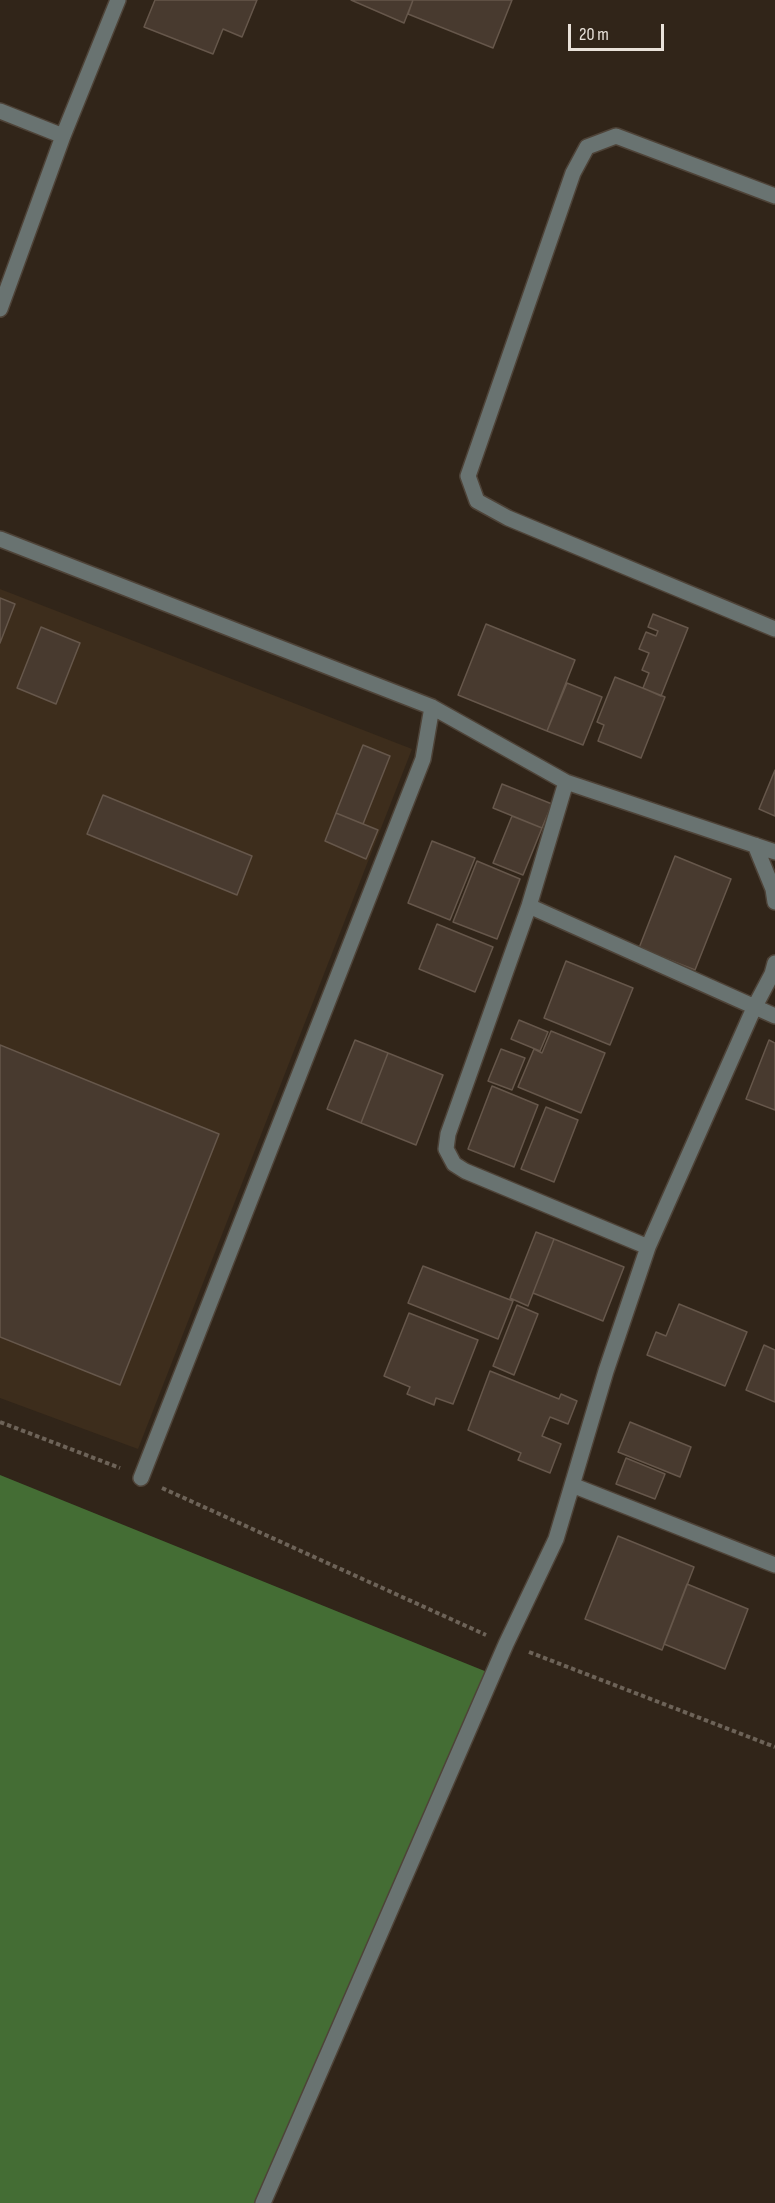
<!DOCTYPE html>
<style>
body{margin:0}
#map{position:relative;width:775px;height:2203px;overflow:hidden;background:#312519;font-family:"Sofia Sans Condensed",sans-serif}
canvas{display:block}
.scale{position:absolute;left:568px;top:24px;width:96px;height:27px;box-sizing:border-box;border:3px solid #e9e2da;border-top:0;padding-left:8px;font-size:18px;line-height:21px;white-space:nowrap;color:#e9e2da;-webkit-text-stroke:4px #312519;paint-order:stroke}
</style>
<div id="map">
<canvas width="775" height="2203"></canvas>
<div class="scale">20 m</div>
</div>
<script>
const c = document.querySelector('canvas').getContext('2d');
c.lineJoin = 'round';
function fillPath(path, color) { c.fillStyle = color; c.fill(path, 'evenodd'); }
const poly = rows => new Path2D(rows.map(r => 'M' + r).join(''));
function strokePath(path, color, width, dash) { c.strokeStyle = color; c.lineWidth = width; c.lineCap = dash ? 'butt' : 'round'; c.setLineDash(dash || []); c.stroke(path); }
fillPath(poly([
 [0,589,412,749,138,1449,0,1398]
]), '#3d2d1c');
fillPath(poly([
 [0,1475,492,1674,255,2203,0,2203]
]), '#446d34');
const building = poly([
 [155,0,257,0,242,37,223,29,213,54,144,27,155,0],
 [351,0,413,0,404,23,351,0],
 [413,0,512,0,493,48,408,14,413,0],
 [0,598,15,604,0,643,0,598],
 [653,614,688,628,661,696,643,688,649,673,642,670,649,653,639,649,646,632,656,636,658,631,648,627,653,614],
 [486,624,575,660,547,731,458,695,486,624],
 [41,627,80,643,56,704,17,688,41,627],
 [615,677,665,697,641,758,598,741,604,725,597,722,615,677],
 [567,683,602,697,583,745,547,731,567,683],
 [363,745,390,756,363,824,336,813,363,745],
 [775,770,775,816,759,809,775,770],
 [502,784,552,804,542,828,493,808,502,784],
 [103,795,252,856,237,895,87,834,103,795],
 [336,813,378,830,366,859,325,841,336,813],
 [512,816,542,828,523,875,493,863,512,816],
 [432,841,475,858,450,920,408,903,432,841],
 [675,856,731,879,695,970,639,948,675,856],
 [477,861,520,879,497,939,453,922,477,861],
 [437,924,493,947,475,992,419,969,437,924],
 [566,961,633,988,610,1045,544,1018,566,961],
 [519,1020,548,1032,540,1051,511,1039,519,1020],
 [551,1031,605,1053,581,1113,518,1087,534,1049,542,1053,551,1031],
 [355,1040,388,1053,361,1123,327,1109,355,1040],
 [769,1040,775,1043,775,1110,746,1099,769,1040],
 [0,1045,219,1134,120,1385,0,1337,0,1045],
 [501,1049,525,1058,512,1090,488,1081,501,1049],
 [388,1053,443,1075,416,1145,361,1123,388,1053],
 [492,1086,538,1105,514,1167,468,1149,492,1086],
 [546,1107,578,1120,554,1182,521,1169,546,1107],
 [536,1232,554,1239,528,1306,510,1298,536,1232],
 [554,1239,624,1267,603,1321,533,1293,554,1239],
 [423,1266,513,1301,498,1339,408,1303,423,1266],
 [679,1304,747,1332,725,1386,647,1355,656,1332,666,1336,679,1304],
 [517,1305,538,1314,514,1375,493,1366,517,1305],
 [409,1313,478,1340,453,1404,436,1398,434,1405,407,1394,410,1387,384,1376,409,1313],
 [764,1345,775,1350,775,1402,746,1390,764,1345],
 [490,1371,559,1399,561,1394,577,1401,568,1424,550,1417,542,1436,561,1444,550,1473,518,1460,521,1453,468,1430,490,1371],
 [630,1422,691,1447,680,1477,618,1452,630,1422],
 [626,1458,665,1474,655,1499,616,1484,626,1458],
 [618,1536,694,1567,662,1650,585,1619,618,1536],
 [687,1584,748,1609,725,1669,664,1644,687,1584]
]);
fillPath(building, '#483a2f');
strokePath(building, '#66574b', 1.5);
const minor = poly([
 [0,111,63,136],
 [775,196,616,136,587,147,573,173,468,476,477,501,508,518,775,629],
 [0,309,63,136,118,0],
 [0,539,432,707,566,782,775,852],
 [566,782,529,906,448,1134,446,1149,454,1164,465,1171,648,1247],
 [755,845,773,889,775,902],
 [529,906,775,1016],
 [141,1478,423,759,432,707],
 [572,1485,775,1565],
 [263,2203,506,1644,556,1539,606,1371,648,1247,754,1008,772,974,775,963]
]);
strokePath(minor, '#4e4338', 18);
strokePath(poly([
 [0,1422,120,1468],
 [162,1488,486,1635],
 [529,1652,775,1747]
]), '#6d6358', 4, [4.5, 3]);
strokePath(minor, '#697371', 15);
</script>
